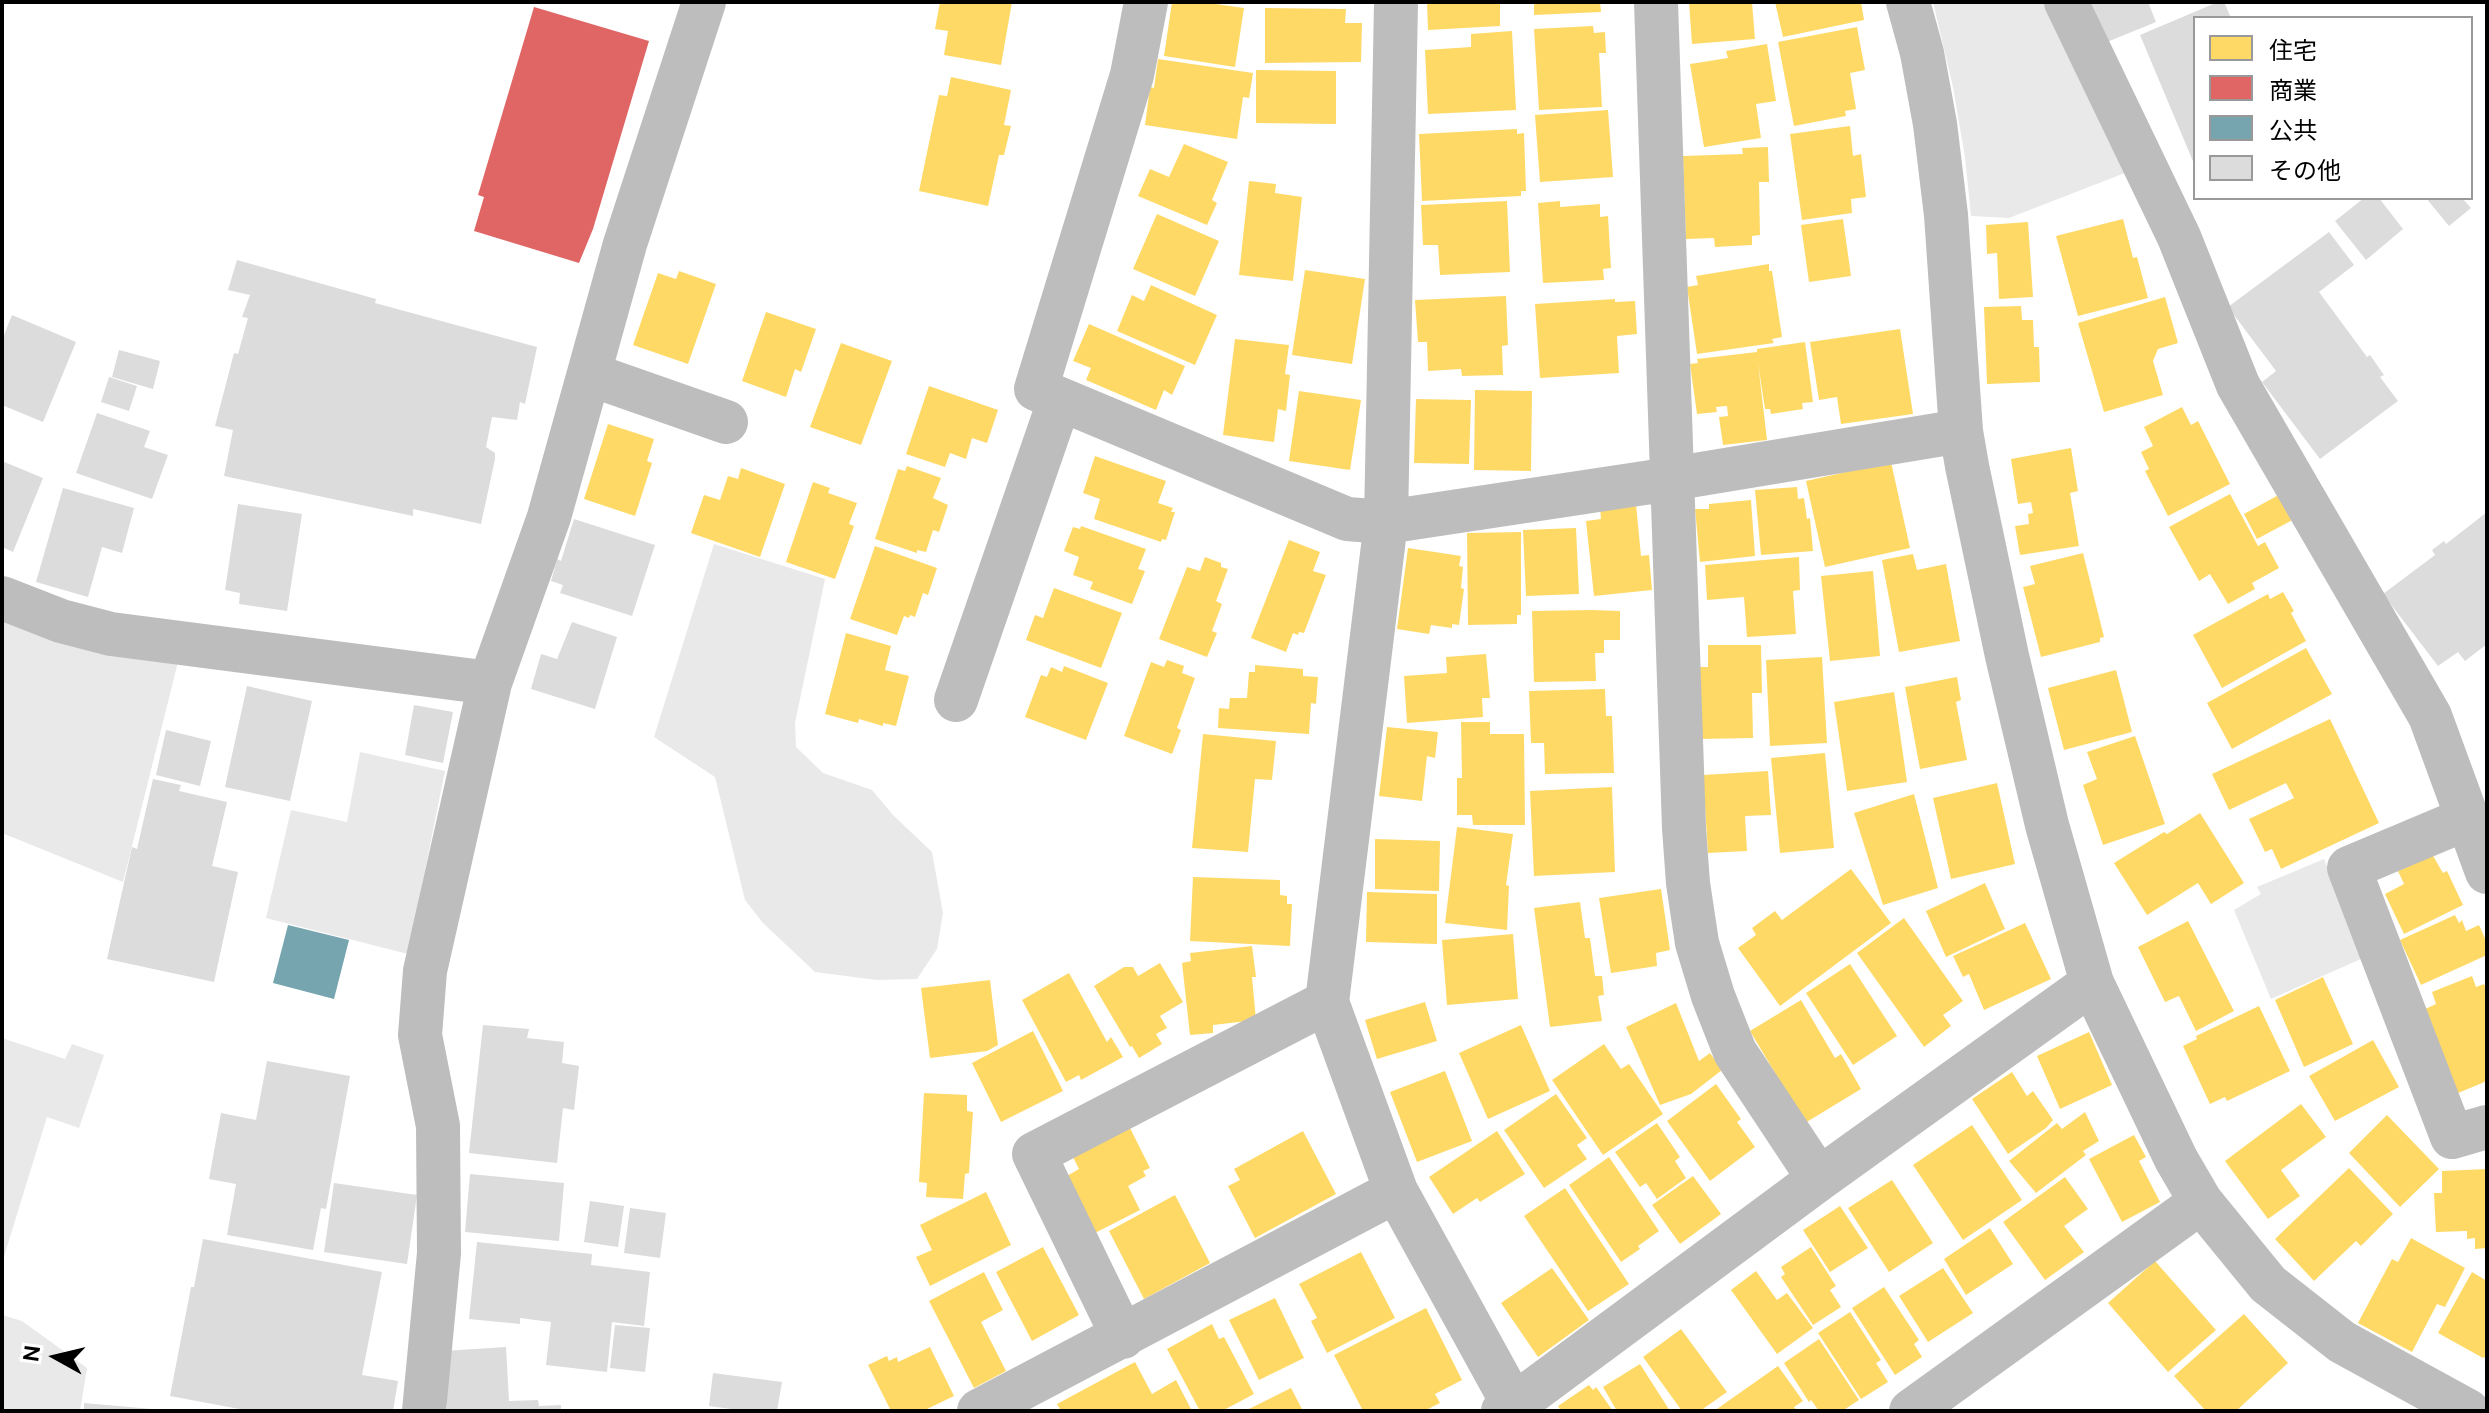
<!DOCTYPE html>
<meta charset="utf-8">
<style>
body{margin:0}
#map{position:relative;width:2489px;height:1413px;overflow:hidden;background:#fff;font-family:"DM Sans","Noto Sans JP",sans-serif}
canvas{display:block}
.frame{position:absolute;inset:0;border:4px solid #000;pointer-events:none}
.legend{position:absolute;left:2193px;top:16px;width:280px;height:184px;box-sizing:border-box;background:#fff;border:2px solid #999;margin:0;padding:10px 14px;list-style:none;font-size:24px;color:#000}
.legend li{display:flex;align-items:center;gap:16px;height:40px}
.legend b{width:40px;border:2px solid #999}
.north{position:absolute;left:16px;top:1317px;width:80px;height:80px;-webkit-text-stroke:6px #fff;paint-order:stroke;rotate:278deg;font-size:22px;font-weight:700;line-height:32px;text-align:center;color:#000}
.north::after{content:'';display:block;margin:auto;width:28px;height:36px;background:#000;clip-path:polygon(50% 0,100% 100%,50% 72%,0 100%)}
</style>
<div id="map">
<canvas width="2489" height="1413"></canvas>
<div class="frame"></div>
<ul class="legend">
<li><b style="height:22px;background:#ffd966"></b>住宅</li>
<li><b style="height:22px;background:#e06666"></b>商業</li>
<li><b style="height:22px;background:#76a5af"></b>公共</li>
<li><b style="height:22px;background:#dcdcdc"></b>その他</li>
</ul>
<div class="north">N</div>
</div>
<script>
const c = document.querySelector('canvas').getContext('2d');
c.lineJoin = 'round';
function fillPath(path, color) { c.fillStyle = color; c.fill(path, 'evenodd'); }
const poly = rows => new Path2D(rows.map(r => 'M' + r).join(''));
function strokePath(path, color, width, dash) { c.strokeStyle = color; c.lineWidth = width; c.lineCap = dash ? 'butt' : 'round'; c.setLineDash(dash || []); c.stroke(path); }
fillPath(poly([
 [1933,2,2048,2,2130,171,2009,218,1971,216,1965,157,1953,87],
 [714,544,825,579,795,723,796,747,823,773,872,790,893,815,932,852,943,913,937,949,917,979,877,980,815,972,763,923,745,900,715,777,654,737],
 [2,617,178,662,123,882,2,833],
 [360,752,445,771,408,954,266,918,291,810,347,822],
 [2324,859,2363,958,2271,999,2234,910,2261,894,2257,887],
 [2,1038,65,1059,72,1044,104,1055,79,1128,47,1117,2,1263],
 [2,1315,22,1321,87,1368,80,1411,2,1411]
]), '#e9e9e9');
fillPath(poly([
 [940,2,1012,2,1001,65,944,55,948,31,935,29],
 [1172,2,1202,2,1244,8,1235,67,1164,56],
 [1427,2,1500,2,1500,26,1428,30],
 [1534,2,1600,2,1601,12,1534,15],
 [1689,2,1752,2,1755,39,1692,44],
 [1775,2,1861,2,1864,20,1783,37],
 [1265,8,1346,9,1345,23,1362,23,1361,62,1265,63],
 [1593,26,1594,33,1605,32,1606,53,1599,53,1602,107,1539,110,1534,29],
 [1857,27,1865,70,1850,73,1856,109,1845,111,1846,116,1794,126,1778,42],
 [1512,31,1516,110,1428,114,1425,50,1471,47,1471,34],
 [1767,44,1776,101,1756,104,1761,138,1704,147,1690,64,1728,58,1726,51],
 [1158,59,1253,73,1249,98,1243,97,1237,139,1145,125,1150,87,1154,88],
 [1256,70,1336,71,1336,124,1256,123],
 [951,77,1011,90,1004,125,1011,126,1004,155,999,155,988,206,919,191,939,95,947,96],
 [1608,110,1613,177,1540,182,1535,115],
 [1850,126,1853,156,1861,154,1866,197,1851,199,1852,213,1802,220,1790,134],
 [1517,129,1517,134,1524,133,1526,191,1521,191,1521,196,1422,201,1419,134],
 [1184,144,1228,162,1212,200,1217,203,1207,225,1138,196,1150,169,1169,177],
 [1768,147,1769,182,1759,182,1760,235,1752,236,1752,245,1715,247,1714,238,1686,239,1683,156,1743,154,1742,148],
 [1249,181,1276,184,1275,193,1302,197,1293,281,1239,275],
 [1507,201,1510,272,1440,275,1438,245,1423,245,1421,205],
 [1560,201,1560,207,1600,204,1600,217,1608,216,1611,268,1603,269,1604,280,1543,283,1538,203],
 [1157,214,1219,241,1195,296,1133,269],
 [1843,219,1851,276,1809,282,1801,225],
 [2123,219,2133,258,2137,257,2148,298,2078,316,2056,236],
 [2028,222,2033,297,1999,299,1997,253,1987,254,1986,225],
 [1769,264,1769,271,1772,271,1782,337,1772,339,1774,343,1697,354,1687,287,1698,285,1696,276],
 [1305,270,1365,279,1352,364,1292,355],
 [679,271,716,284,688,364,633,345,658,273,676,279],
 [1151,285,1217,315,1195,365,1117,331,1132,295,1144,301],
 [1506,296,1508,345,1502,346,1503,375,1462,376,1461,369,1428,371,1427,342,1418,342,1415,300],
 [2165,297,2178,343,2158,349,2153,361,2163,395,2104,412,2078,323],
 [1615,299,1615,302,1635,301,1637,334,1617,336,1619,373,1540,378,1535,304],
 [2021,306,2022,320,2033,320,2034,347,2039,347,2040,382,1987,384,1984,307],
 [766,312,816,329,801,372,795,369,786,397,742,381],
 [1089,324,1185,366,1172,395,1164,390,1156,410,1086,380,1091,368,1073,361],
 [1900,329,1913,414,1841,424,1837,397,1819,400,1810,342],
 [1235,339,1289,345,1285,374,1290,375,1286,411,1278,409,1274,442,1223,435],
 [1805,342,1813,402,1802,403,1803,409,1771,414,1770,409,1765,409,1758,363,1767,440,1723,445,1719,417,1728,416,1727,406,1716,407,1717,412,1697,414,1690,364,1698,363,1697,359,1757,352,1757,349],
 [841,343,892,361,861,445,810,427],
 [929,386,998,410,987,443,972,438,966,459,950,453,945,467,906,454],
 [1475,390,1532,391,1531,471,1474,470],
 [1299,391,1361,400,1350,470,1289,461],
 [1416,399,1471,400,1469,464,1414,463],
 [2182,407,2191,425,2198,421,2230,484,2168,516,2145,471,2149,469,2141,452,2153,446,2144,427],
 [608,424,654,439,647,461,652,463,635,516,584,499],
 [2071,448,2078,491,2070,493,2079,546,2020,555,2015,526,2029,524,2028,514,2033,513,2031,502,2018,504,2011,459],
 [1095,456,1166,481,1158,503,1173,508,1171,512,1175,512,1166,540,1162,539,1161,542,1094,519,1100,499,1083,493],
 [1891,462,1910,548,1825,567,1806,481],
 [907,466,941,478,933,498,948,505,939,532,933,530,926,552,917,550,917,553,875,539,898,469,905,471],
 [741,468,785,484,760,557,691,533,704,495,720,500,728,476,738,479],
 [813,482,830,488,828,493,857,503,849,524,854,526,835,579,786,562],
 [1797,487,1798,499,1804,498,1807,519,1810,518,1813,551,1761,555,1755,490],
 [2284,492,2298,517,2257,539,2244,514],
 [2230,494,2258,546,2265,542,2279,568,2252,583,2255,589,2228,604,2210,574,2199,581,2169,527],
 [1751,500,1755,556,1700,562,1695,509,1709,509,1709,504],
 [1636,504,1641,556,1649,555,1652,590,1594,596,1586,521,1601,519,1600,508],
 [1081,526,1146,549,1138,569,1145,571,1132,604,1090,589,1093,582,1073,575,1079,557,1064,551,1073,527,1080,529],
 [1576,528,1579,594,1526,596,1523,530],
 [1521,532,1521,615,1517,615,1517,624,1468,625,1467,533],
 [1289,540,1320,552,1313,571,1326,575,1304,633,1299,632,1298,635,1293,633,1286,652,1251,638],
 [875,546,937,568,928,595,923,593,915,617,910,615,909,618,904,616,897,635,850,619],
 [1408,548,1461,556,1459,566,1463,567,1461,588,1464,589,1459,625,1452,624,1452,628,1431,625,1429,634,1397,629],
 [2083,553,2104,637,2100,638,2100,642,2041,657,2023,587,2035,584,2030,566],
 [1913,554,1917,570,1946,564,1960,641,1899,652,1882,560],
 [1205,557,1221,563,1221,567,1228,569,1216,601,1222,604,1212,631,1217,633,1207,657,1159,639,1187,567,1200,571],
 [1799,557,1800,590,1793,591,1796,634,1747,637,1744,597,1707,600,1705,565],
 [1873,571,1880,656,1830,661,1821,576],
 [1054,588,1122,613,1101,668,1026,640,1035,615,1043,618],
 [2283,592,2294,611,2291,613,2306,641,2222,688,2193,635,2268,594,2270,599],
 [1592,610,1620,611,1620,640,1604,640,1604,653,1595,653,1596,681,1534,682,1532,611],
 [846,633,891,646,885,670,909,676,896,726,883,723,883,726,859,719,858,723,825,714],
 [1708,645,1761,645,1762,693,1752,693,1753,738,1699,739,1699,667,1708,667],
 [2306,648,2332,694,2232,749,2207,703],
 [1486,654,1490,698,1482,698,1483,717,1407,723,1404,676,1447,673,1446,657],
 [1822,657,1827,743,1770,746,1766,660],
 [1167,660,1184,666,1182,673,1195,678,1177,728,1181,730,1172,754,1124,736,1151,662,1164,667],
 [1255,665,1303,669,1303,676,1318,677,1316,704,1311,703,1309,734,1218,728,1219,708,1229,709,1230,698,1247,698,1249,672,1255,672],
 [1064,666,1108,683,1086,740,1025,717,1041,675,1047,677,1051,667,1062,672],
 [2116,670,2132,732,2064,750,2048,688],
 [1957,677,1961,700,1956,702,1967,760,1920,769,1905,687],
 [1605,689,1606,716,1612,716,1614,773,1545,774,1544,743,1531,743,1529,691],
 [1894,692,1907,782,1847,791,1834,702],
 [2330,719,2379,823,2281,869,2272,849,2265,852,2249,819,2294,798,2286,783,2229,810,2212,774],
 [1461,722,1490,722,1490,734,1524,734,1525,825,1473,825,1472,815,1457,815,1457,778,1462,778],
 [1387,727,1438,732,1435,758,1427,756,1422,801,1379,796],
 [1203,734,1276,741,1272,780,1255,779,1248,852,1192,848],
 [2135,736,2165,824,2103,845,2083,785,2097,779,2087,752],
 [1825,753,1834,848,1780,853,1771,758],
 [1768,771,1771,815,1745,816,1747,851,1708,853,1703,775],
 [1997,783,2015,864,1951,879,1933,798],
 [1612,787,1615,872,1534,876,1530,791],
 [1914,794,1938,888,1883,905,1854,813],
 [2200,813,2244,883,2211,904,2198,883,2147,915,2114,863,2164,832,2167,834],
 [1457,827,1513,834,1506,885,1509,886,1507,930,1445,923],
 [1375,839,1440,841,1439,891,1375,889],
 [2432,854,2443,873,2447,871,2463,905,2404,934,2385,894,2404,884,2398,871],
 [1851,869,1891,923,1780,1006,1738,948,1756,935,1752,928,1775,911,1782,920],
 [1193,877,1280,880,1280,895,1287,896,1287,904,1292,904,1290,946,1190,941],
 [1985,883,2005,929,1946,957,1926,911],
 [1661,889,1670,950,1656,953,1657,966,1611,973,1599,898],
 [1367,892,1437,894,1437,944,1366,942],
 [1580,902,1585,938,1590,938,1595,976,1602,976,1604,995,1598,996,1602,1021,1550,1027,1534,908],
 [2455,915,2459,923,2462,920,2466,931,2479,925,2487,943,2487,955,2421,985,2400,940],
 [1904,918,1963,1001,1943,1015,1951,1026,1924,1047,1857,953],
 [2188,921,2234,1011,2196,1031,2179,996,2165,1002,2138,947],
 [2025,923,2051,979,1984,1010,1969,974,1963,977,1953,956],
 [1513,934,1518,999,1447,1005,1442,940],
 [1252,946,1256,977,1252,977,1256,1020,1213,1025,1213,1033,1190,1035,1182,963,1191,961,1190,953],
 [1160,963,1183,1002,1160,1016,1167,1028,1156,1034,1162,1044,1139,1058,1132,1046,1130,1047,1094,986,1124,967,1133,967,1138,976],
 [1850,964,1897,1036,1853,1065,1806,993],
 [1069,973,1107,1042,1111,1037,1123,1057,1081,1080,1079,1075,1066,1082,1022,1000],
 [2472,976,2476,987,2484,984,2487,992,2487,1081,2458,1093,2423,1010,2436,1004,2432,992],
 [2323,977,2353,1044,2304,1067,2275,1000],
 [990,980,998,1045,987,1051,930,1058,921,988],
 [1801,1000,1835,1058,1841,1054,1861,1089,1805,1123,1750,1031],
 [1425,1002,1437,1041,1377,1059,1365,1020],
 [1676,1003,1699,1061,1710,1053,1722,1070,1691,1094,1660,1105,1626,1027],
 [2259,1006,2290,1071,2227,1101,2225,1097,2210,1104,2183,1046,2197,1039,2196,1036],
 [1521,1025,1550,1091,1488,1119,1459,1053],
 [1033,1031,1063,1091,1001,1122,972,1063],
 [2089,1032,2112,1085,2060,1109,2037,1056],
 [2373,1040,2399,1087,2335,1121,2309,1076],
 [1604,1044,1621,1069,1629,1064,1663,1114,1603,1155,1552,1080],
 [1445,1071,1472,1141,1417,1162,1390,1092],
 [2012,1072,2027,1096,2033,1091,2053,1120,2046,1128,2008,1154,1972,1099],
 [1716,1084,1741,1119,1737,1122,1755,1147,1710,1181,1667,1121],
 [924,1093,967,1095,967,1111,973,1112,969,1173,965,1174,963,1199,926,1197,927,1183,919,1182],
 [1556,1094,1587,1138,1577,1145,1587,1159,1544,1188,1504,1130],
 [2301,1104,2326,1137,2281,1170,2300,1196,2268,1219,2225,1161],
 [2085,1112,2099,1141,2083,1151,2086,1155,2036,1193,2009,1161,2057,1123,2062,1129],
 [2387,1115,2439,1169,2400,1207,2349,1153],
 [1657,1123,1680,1157,1675,1161,1686,1178,1657,1199,1646,1183,1640,1187,1615,1152],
 [1972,1125,2022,1200,1963,1240,1913,1165],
 [1130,1128,1150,1168,1143,1171,1146,1176,1128,1186,1140,1210,1093,1234,1065,1177,1079,1169,1073,1157],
 [1303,1131,1336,1194,1255,1238,1228,1186,1240,1180,1234,1169],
 [1497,1131,1525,1174,1480,1202,1477,1198,1453,1214,1429,1177],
 [2134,1135,2146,1157,2139,1161,2160,1202,2122,1222,2089,1159],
 [1609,1157,1659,1231,1638,1246,1640,1249,1621,1262,1569,1185],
 [2349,1168,2393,1214,2361,1246,2356,1241,2314,1281,2275,1239],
 [2487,1169,2487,1248,2475,1249,2475,1238,2467,1239,2467,1231,2436,1232,2434,1193,2442,1193,2442,1171],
 [1693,1176,1721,1214,1680,1244,1652,1205],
 [2065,1177,2088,1209,2064,1226,2084,1252,2045,1280,2003,1222],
 [1892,1180,1933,1243,1889,1272,1848,1208],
 [1565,1188,1629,1284,1588,1311,1524,1216],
 [986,1192,1011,1245,930,1286,916,1257,932,1250,920,1225],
 [1175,1195,1210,1263,1144,1299,1109,1231],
 [1840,1206,1868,1248,1830,1272,1803,1230],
 [1990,1228,2013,1264,1966,1295,1944,1259],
 [2411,1238,2465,1268,2445,1307,2437,1304,2412,1352,2358,1323,2392,1259,2398,1262],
 [1043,1247,1079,1315,1032,1341,996,1272],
 [1811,1247,1836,1286,1830,1290,1841,1307,1813,1325,1781,1277,1785,1274,1781,1267],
 [1361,1252,1395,1318,1327,1353,1311,1321,1317,1318,1299,1284],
 [2155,1261,2216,1330,2168,1372,2108,1303],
 [1552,1268,1589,1320,1538,1357,1501,1303],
 [1943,1268,1973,1313,1928,1342,1899,1296],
 [1756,1271,1777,1300,1787,1293,1813,1328,1777,1354,1731,1290],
 [984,1272,1003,1310,981,1322,1006,1371,974,1388,929,1301],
 [2472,1272,2487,1281,2487,1356,2483,1358,2438,1333],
 [1884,1287,1919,1340,1914,1344,1922,1357,1895,1375,1852,1308],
 [1275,1298,1304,1358,1259,1380,1229,1320],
 [1426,1308,1462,1380,1435,1394,1440,1403,1424,1411,1363,1411,1334,1355],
 [1850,1312,1881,1360,1876,1363,1888,1382,1861,1399,1818,1333],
 [2244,1314,2288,1363,2236,1411,2206,1411,2174,1376],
 [1212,1324,1219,1339,1224,1337,1254,1394,1222,1411,1200,1411,1167,1349],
 [1681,1329,1727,1392,1700,1411,1682,1411,1643,1357],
 [1819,1339,1859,1400,1842,1411,1819,1411,1811,1400,1809,1402,1784,1363],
 [930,1347,954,1396,923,1411,891,1411,868,1365,887,1356,889,1361,897,1357,898,1362],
 [1135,1362,1152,1394,1176,1380,1192,1411,1061,1411,1057,1404],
 [1640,1364,1670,1411,1617,1411,1603,1387],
 [1778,1366,1803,1401,1794,1407,1797,1411,1714,1411],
 [1589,1385,1593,1390,1596,1387,1613,1411,1561,1411,1558,1406],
 [1291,1388,1303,1411,1245,1411]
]), '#ffd966');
fillPath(poly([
 [534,7,649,41,593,229,579,263,474,231,484,197,478,195]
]), '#e06666');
fillPath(poly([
 [288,925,349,940,334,999,273,983]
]), '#76a5af');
fillPath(poly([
 [2090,2,2148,2,2156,22,2107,42],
 [2218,2,2224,2,2231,18,2195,18,2195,166,2140,35],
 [2364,198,2379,198,2403,229,2366,260,2335,221],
 [2426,198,2462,198,2471,208,2449,226],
 [2329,232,2354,265,2319,292,2367,357,2370,355,2384,375,2380,377,2398,401,2320,459,2262,382,2276,371,2228,307],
 [237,260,376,299,375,303,537,347,525,404,520,402,517,420,492,417,486,447,495,453,495,459,481,524,413,509,413,516,224,476,233,430,215,426,234,353,238,354,248,318,242,317,250,295,228,290],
 [12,315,76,342,43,422,2,405,2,340],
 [119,350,160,361,153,389,112,377],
 [109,377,137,386,129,411,101,402],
 [97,413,150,431,144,447,168,455,152,499,76,473],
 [2,461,43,478,13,552,2,547],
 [63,488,134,508,122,553,102,547,88,597,36,582],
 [238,504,302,514,287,611,239,604,240,593,225,590],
 [2487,512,2487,644,2465,661,2458,652,2438,666,2383,594,2435,555,2432,550,2444,541,2446,544],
 [574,519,655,545,632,616,560,593,563,585,551,581,557,559,561,561],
 [572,622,617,637,595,709,531,689,541,654,557,659],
 [247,686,312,701,290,801,225,787],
 [414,705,453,712,443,763,405,755],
 [166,730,211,741,200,786,156,775],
 [153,779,181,785,179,791,227,802,212,866,238,872,214,982,107,959,132,847,137,849],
 [483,1025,529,1029,527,1038,564,1042,562,1063,579,1066,574,1110,563,1108,557,1163,469,1153],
 [267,1061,350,1076,326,1209,321,1208,313,1250,227,1235,236,1184,209,1179,221,1113,256,1120],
 [470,1174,564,1183,559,1241,465,1232],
 [334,1183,417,1195,407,1264,324,1252],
 [590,1201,624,1206,618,1247,584,1242],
 [630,1208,666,1213,660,1258,624,1253],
 [203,1239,382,1272,362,1375,398,1381,393,1411,250,1411,170,1396,191,1287,194,1287],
 [477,1242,592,1254,591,1265,650,1272,644,1326,612,1322,607,1372,546,1365,551,1322,520,1318,520,1324,469,1319],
 [615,1325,650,1328,645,1372,610,1368],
 [506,1347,509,1401,538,1400,539,1406,561,1405,561,1411,447,1411,443,1351],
 [713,1373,782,1382,777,1411,746,1411,709,1406],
 [84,1403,152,1409,152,1411,84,1411]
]), '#dcdcdc');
strokePath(poly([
 [1146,2,1132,75,1036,389,1347,519,1386,522,1671,479,1961,431],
 [1396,2,1386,522,1327,1002,1396,1191,1517,1411],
 [1656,2,1684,828,1688,883,1697,943,1713,996,1735,1052,1819,1179],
 [1908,2,1922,53,1935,124,1946,215,1961,431,1967,466,2007,656,2047,825,2092,983,2176,1159,2201,1202,2268,1284,2342,1342,2468,1411],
 [2066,2,2179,237,2238,385,2430,716,2487,872],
 [589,374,726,422],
 [2,598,61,621,111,634,490,683],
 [956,700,1060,399],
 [2468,818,2349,868,2452,1137,2487,1127],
 [1123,1337,1034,1154,1327,1002],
 [424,1411,439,1253,438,1126,420,1035,425,971,490,683,549,517,625,244,704,2],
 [979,1411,1396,1191],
 [1503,1411,1514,1405,1819,1179,2092,983],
 [1911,1411,2201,1202]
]), '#bdbdbd', 44);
</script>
